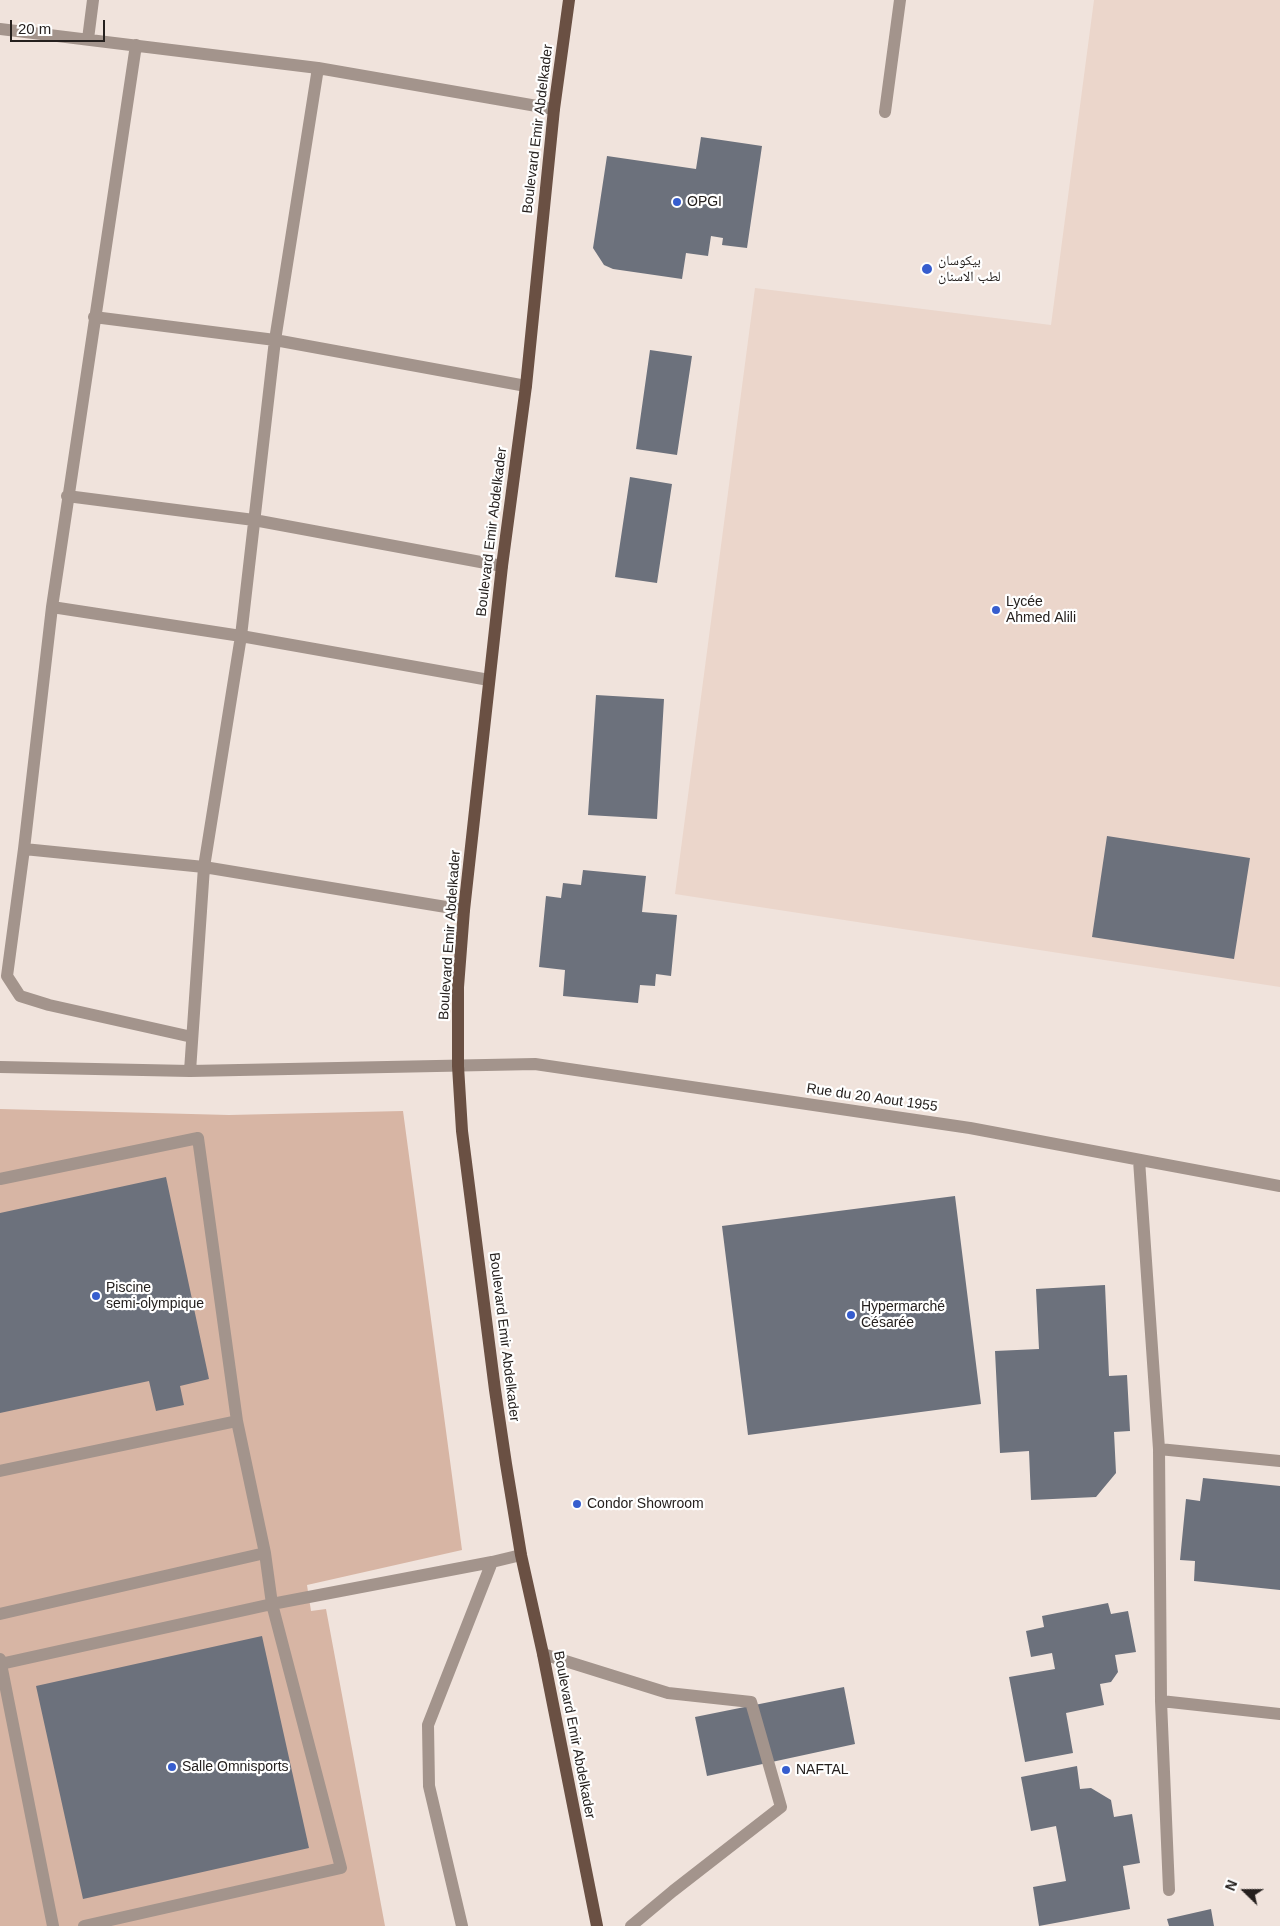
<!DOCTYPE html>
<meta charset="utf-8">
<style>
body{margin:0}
#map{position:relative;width:1280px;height:1926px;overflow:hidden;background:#f0e3dc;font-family:Helvetica,sans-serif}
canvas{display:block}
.north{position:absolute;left:1220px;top:1866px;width:50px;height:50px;-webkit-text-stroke:4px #fff;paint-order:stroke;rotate:292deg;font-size:14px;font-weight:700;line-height:20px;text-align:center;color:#25201e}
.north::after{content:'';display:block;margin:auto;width:18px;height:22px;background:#25201e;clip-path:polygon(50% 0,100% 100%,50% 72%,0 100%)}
.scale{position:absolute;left:10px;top:20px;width:95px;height:22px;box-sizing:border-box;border:2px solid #25201e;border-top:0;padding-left:6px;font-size:15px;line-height:18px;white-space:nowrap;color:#25201e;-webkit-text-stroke:4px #fff;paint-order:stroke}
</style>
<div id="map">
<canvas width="1280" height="1926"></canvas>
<div class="north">N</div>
<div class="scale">20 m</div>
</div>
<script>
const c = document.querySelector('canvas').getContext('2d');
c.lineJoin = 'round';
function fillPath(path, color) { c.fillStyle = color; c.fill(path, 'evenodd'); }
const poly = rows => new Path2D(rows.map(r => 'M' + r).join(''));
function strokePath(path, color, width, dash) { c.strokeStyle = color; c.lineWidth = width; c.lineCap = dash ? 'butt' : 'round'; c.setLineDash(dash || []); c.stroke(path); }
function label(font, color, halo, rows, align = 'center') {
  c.font = font + ' Helvetica,"Noto Naskh Arabic",sans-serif'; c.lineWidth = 4.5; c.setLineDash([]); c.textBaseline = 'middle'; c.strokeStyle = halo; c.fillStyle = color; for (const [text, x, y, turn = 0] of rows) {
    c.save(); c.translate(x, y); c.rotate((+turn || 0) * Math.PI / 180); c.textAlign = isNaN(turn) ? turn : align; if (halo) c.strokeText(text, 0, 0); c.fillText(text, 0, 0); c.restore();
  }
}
fillPath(poly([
 [1094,0,1280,0,1280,987,675,894,755,288,1051,325]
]), '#ebd6cb');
fillPath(poly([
 [0,1109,229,1115,403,1111,462,1550,307,1585,311,1611,326,1609,385,1926,0,1926]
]), '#d7b5a4');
fillPath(poly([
 [701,137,762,146,747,248,722,245,723,238,711,236,708,256,686,253,682,279,613,269,604,265,593,248,607,156,696,169],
 [650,350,692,356,677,455,636,449],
 [630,477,672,484,657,583,615,577],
 [596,695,664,699,657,819,588,815],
 [1107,836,1250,858,1234,959,1092,937],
 [583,870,646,876,642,912,677,915,671,976,656,974,655,986,640,985,638,1003,563,996,565,970,539,967,546,896,561,898,563,883,581,885],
 [166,1177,209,1379,180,1386,184,1405,156,1411,149,1381,0,1413,0,1213],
 [955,1196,981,1404,748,1435,722,1226],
 [1105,1285,1109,1376,1127,1375,1130,1431,1114,1432,1116,1473,1096,1497,1031,1500,1029,1451,1000,1453,995,1351,1039,1349,1036,1289],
 [1203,1478,1280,1486,1280,1590,1194,1581,1195,1561,1180,1560,1186,1499,1200,1501],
 [1108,1603,1111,1614,1128,1611,1136,1652,1115,1655,1118,1672,1111,1682,1100,1684,1104,1705,1066,1713,1073,1753,1025,1762,1009,1677,1055,1669,1052,1653,1031,1657,1026,1631,1044,1627,1042,1616],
 [262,1636,309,1848,83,1899,36,1686],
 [844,1687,855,1744,707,1776,695,1717],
 [1077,1766,1080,1789,1091,1788,1111,1800,1114,1817,1132,1814,1140,1863,1123,1866,1130,1909,1039,1926,1033,1887,1066,1881,1056,1826,1031,1831,1021,1777],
 [1211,1909,1214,1926,1169,1926,1167,1919]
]), '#6c717c');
strokePath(poly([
 [0,29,318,68,554,109],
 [88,39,93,0],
 [136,45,52,607,24,849,7,976,20,996,49,1005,192,1037],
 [885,112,900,0],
 [94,317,275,340,526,386],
 [67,496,254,520,502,566],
 [52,607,241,636,489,680],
 [24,849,204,867,464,910],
 [0,1067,190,1071,535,1064,970,1128,1280,1186],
 [190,1071,204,867,241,636,275,340,318,68],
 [1139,1160,1159,1449,1161,1701,1169,1890],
 [0,1179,198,1138,237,1421,265,1553],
 [1159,1449,1280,1461],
 [0,1471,237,1421],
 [0,1614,265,1553,272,1604,341,1868,84,1926],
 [543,1654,668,1693,751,1702,781,1807,673,1891,631,1926],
 [0,1659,1,1664,272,1604,492,1562],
 [1,1664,53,1926],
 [1161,1701,1280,1714],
 [462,1926,429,1786,428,1725,492,1562,521,1555]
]), '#a3948c', 12);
strokePath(poly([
 [569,0,554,109,526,386,502,566,464,910,458,987,458,1066,462,1131,495,1390,506,1464,521,1555,543,1654,597,1926]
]), '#6a5043', 12);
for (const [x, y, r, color] of [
 [677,202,5,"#365dce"],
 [927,269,6,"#365dce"],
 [996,610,5,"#365dce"],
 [96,1296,5,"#365dce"],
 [851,1315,5,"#365dce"],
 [577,1504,5,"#365dce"],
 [172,1767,5,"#365dce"],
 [786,1770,5,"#365dce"]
]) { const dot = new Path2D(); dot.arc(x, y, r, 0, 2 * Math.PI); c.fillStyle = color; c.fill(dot); strokePath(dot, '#fff', 2); }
label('14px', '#25201e', '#fff', [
 ["Boulevard Emir Abdelkader",538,129,-83],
 ["Boulevard Emir Abdelkader",492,532,-83],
 ["Boulevard Emir Abdelkader",450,935,-86],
 ["Rue du 20 Aout 1955",872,1098,8],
 ["Boulevard Emir Abdelkader",504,1337,83],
 ["Boulevard Emir Abdelkader",574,1735,79]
]);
label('14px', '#25201e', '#fff', [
 ["OPGI",687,202],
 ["بيكوسان",938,261],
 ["لطب الاسنان",938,277],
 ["Lycée",1006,602],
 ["Ahmed Alili",1006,618],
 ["Piscine",106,1288],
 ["semi-olympique",106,1304],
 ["Hypermarché",861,1307],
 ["Césarée",861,1323],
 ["Condor Showroom",587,1504],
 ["Salle Omnisports",182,1767],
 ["NAFTAL",796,1770]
], 'left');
</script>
